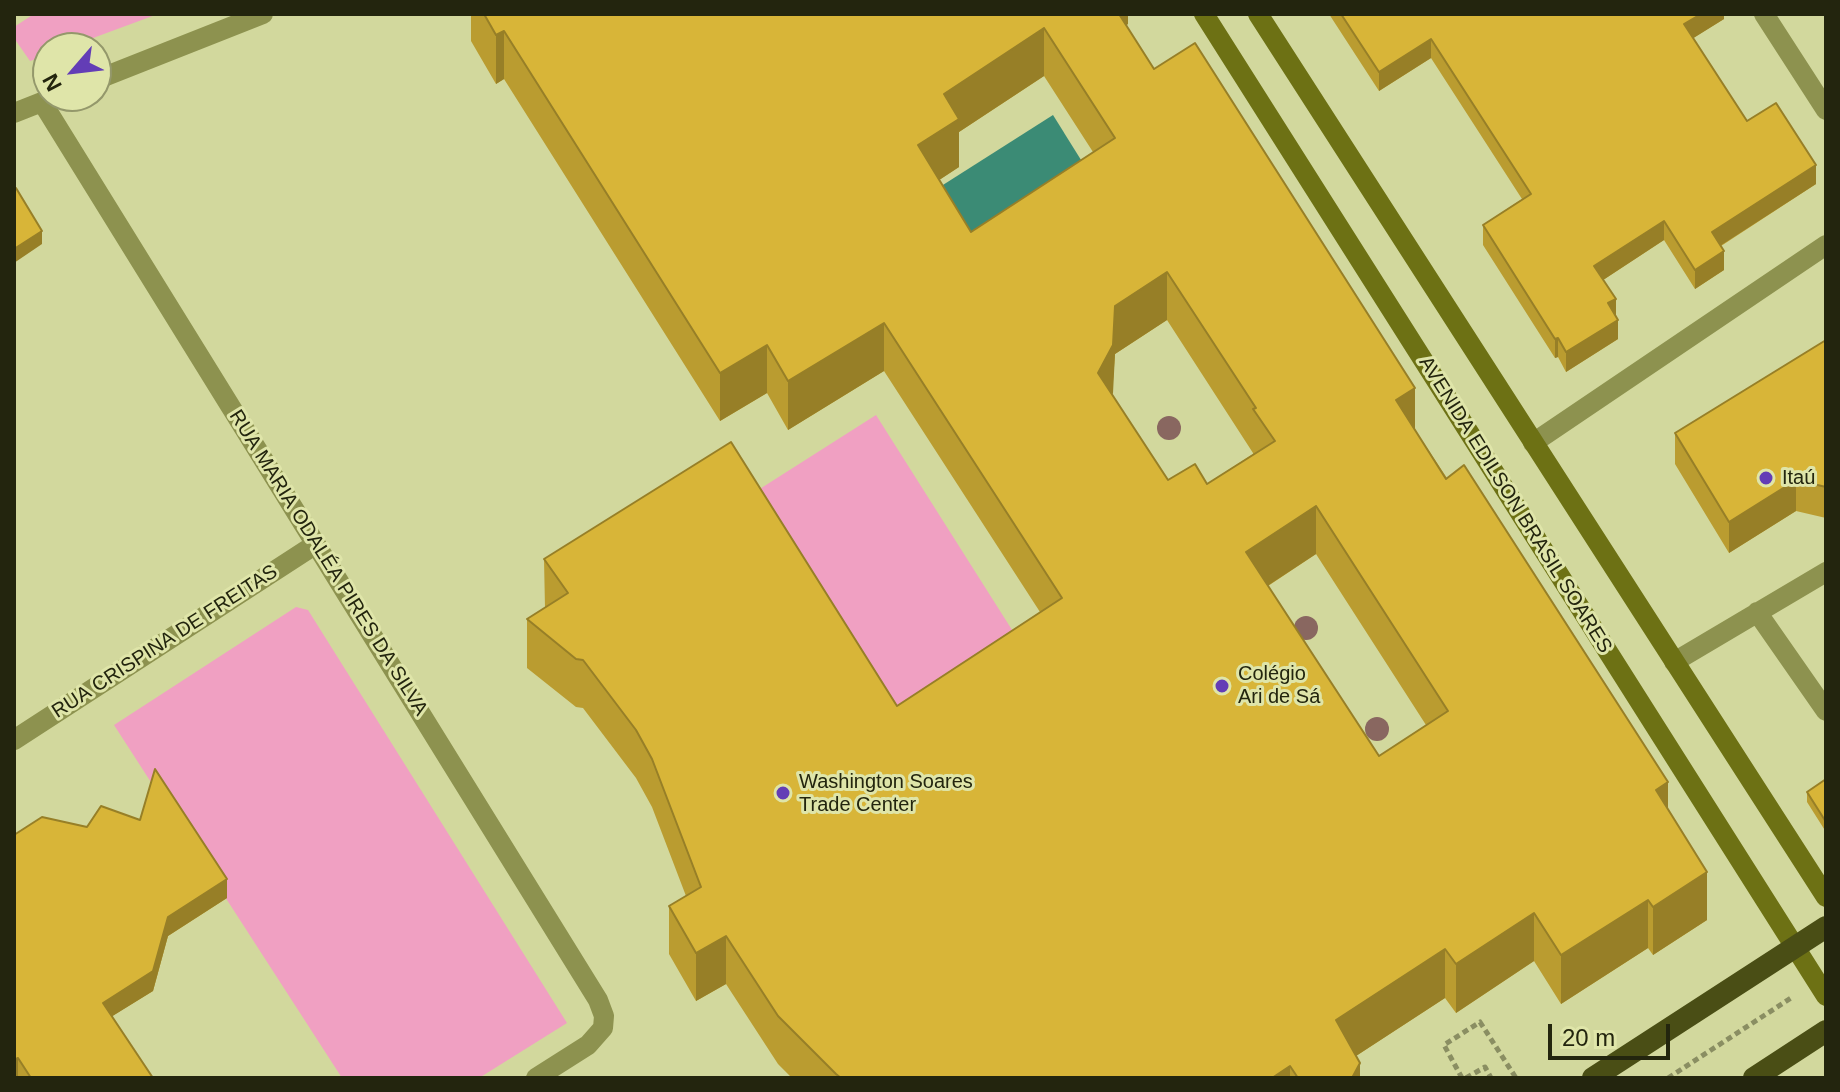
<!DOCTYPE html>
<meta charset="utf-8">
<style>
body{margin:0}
#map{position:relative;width:1840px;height:1092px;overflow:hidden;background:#d2d89d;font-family:Arial,sans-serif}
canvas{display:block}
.frame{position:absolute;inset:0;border:16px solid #23250e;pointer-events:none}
.north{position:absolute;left:32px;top:32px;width:80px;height:80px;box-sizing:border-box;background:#dfe5a9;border:2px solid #94986b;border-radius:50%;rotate:242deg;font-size:22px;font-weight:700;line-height:32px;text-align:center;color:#23250e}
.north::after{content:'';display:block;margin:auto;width:28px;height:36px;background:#633db6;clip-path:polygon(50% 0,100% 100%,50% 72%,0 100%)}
.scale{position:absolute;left:1548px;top:1024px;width:122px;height:36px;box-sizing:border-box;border:4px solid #23250e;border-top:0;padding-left:10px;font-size:24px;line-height:28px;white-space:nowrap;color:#23250e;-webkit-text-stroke:6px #dfe5a9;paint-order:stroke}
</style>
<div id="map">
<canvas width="1840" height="1092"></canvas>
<div class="frame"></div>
<div class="north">N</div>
<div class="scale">20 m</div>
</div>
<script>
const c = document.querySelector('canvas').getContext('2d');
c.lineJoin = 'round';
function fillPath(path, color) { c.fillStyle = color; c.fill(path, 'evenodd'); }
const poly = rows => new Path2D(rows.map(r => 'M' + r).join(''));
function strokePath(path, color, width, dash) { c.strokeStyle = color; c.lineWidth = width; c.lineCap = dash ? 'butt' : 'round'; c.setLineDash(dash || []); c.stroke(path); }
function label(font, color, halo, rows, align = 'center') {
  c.font = font + ' Arial,sans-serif'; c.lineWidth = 6; c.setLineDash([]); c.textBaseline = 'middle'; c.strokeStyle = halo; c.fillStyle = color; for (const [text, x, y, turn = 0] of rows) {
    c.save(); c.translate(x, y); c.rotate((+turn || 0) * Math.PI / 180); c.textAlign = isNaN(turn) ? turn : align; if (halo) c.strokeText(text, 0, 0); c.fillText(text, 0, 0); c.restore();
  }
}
fillPath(poly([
 [34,14,158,14,66,48,48,48,48,55,30,61,14,38,14,27],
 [876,415,1026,652,906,728,755,492],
 [296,607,308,610,567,1023,479,1078,342,1078,114,725]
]), '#f0a0c2');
fillPath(poly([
 [1053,115,1096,184,967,265,924,197]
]), '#3b8b75');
strokePath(poly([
 [1462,1078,1444,1045,1480,1022,1516,1078],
 [1466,1078,1485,1067,1491,1078],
 [1668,1078,1791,998]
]), '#8a8e62', 5, [6, 4]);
strokePath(poly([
 [1757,612,1826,711],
 [1674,662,1826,572]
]), '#8d924f', 20);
strokePath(poly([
 [1764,14,1826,110],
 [96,80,263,14],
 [42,102,598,1000,604,1016,603,1028,588,1045,536,1078],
 [14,113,57,96],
 [1533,443,1826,245],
 [14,740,316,544]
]), '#8d924f', 20);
strokePath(poly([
 [1204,14,1826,996],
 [1258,14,1826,897]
]), '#6d7114', 20);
strokePath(poly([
 [1593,1078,1826,927],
 [1754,1078,1826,1031]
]), '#4a4e15', 22);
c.fillStyle = '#896760';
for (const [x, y] of [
 [1169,428],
 [1306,628],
 [1377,729]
]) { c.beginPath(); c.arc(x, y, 12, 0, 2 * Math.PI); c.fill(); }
fillPath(poly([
 [471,14,1128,14,1128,24,1126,25,1154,69,1415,430,1668,810,1707,920,1653,955,1648,948,1561,1004,1534,961,1456,1013,1445,998,1356,1056,1360,1078,792,1078,778,1064,726,984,696,1001,669,954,669,906,686,896,652,807,636,778,583,708,576,707,527,668,527,619,545,608,544,559,897,706,1040,612,884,371,788,430,767,393,720,421,504,79,496,84,471,41],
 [1044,76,1093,152,971,232,939,180,959,167,959,132],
 [1167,320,1253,453,1253,454,1207,484,1168,480,1112,395,1115,354],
 [1316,554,1426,725,1379,756,1268,586],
 [1329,14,1724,14,1724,19,1693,38,1747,121,1816,184,1721,246,1724,270,1695,289,1664,240,1603,280,1616,316,1618,339,1566,372,1558,357,1555,358,1483,245,1483,225,1522,199,1431,58,1379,91],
 [1826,340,1826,518,1796,511,1729,553,1675,464,1675,433],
 [1826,779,1826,832,1807,802,1807,792],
 [14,835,227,898,168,936,153,991,112,1016,153,1078,18,1077]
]), '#ba9c30');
fillPath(poly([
 [1104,14,1128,14,1128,24,1104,39],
 [1701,14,1724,14,1724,19,1684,44,1684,24],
 [1044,28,1044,76,959,132,959,167,918,194,918,145,944,94],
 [504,31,504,79,496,84,496,35],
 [1431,39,1431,58,1379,91,1379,72],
 [1816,165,1816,184,1712,251,1712,232],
 [1664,221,1664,240,1594,286,1594,266],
 [42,231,42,244,14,263,14,249],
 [1724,251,1724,270,1695,289,1695,270],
 [1167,272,1167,320,1115,354,1113,393,1098,422,1098,373,1115,306],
 [1616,299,1616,318,1608,303],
 [1618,320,1618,339,1566,372,1566,352],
 [884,323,884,371,788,430,788,381],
 [1558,338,1558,357,1555,358,1555,339],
 [767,345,767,393,720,421,720,373],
 [1415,388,1415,436,1396,400],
 [1796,480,1796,511,1729,553,1729,522],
 [1316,506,1316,554,1246,600,1246,552],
 [1668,782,1668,831,1656,790],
 [1707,872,1707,920,1653,955,1653,907],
 [227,879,227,898,168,936,153,991,103,1022,103,1003,168,917],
 [1648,900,1648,948,1561,1004,1561,955],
 [1534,913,1534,961,1456,1013,1456,964],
 [726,936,726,984,696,1001,696,953],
 [1445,949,1445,998,1336,1069,1336,1020],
 [18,1058,18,1077,14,1078,14,1060],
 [1360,1063,1360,1078,1352,1078],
 [1290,1066,1290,1078,1272,1078]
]), '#977f27');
const building = poly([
 [484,14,1119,14,1154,69,1195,43,1415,388,1396,400,1446,479,1464,465,1668,782,1656,790,1707,872,1653,907,1648,900,1561,955,1534,913,1456,964,1445,949,1336,1020,1360,1063,1352,1078,1298,1078,1290,1066,1272,1078,841,1078,836,1074,778,1016,726,936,696,953,669,906,701,887,652,759,636,730,583,660,576,659,527,619,568,593,544,559,731,442,897,706,1062,598,884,323,788,381,767,345,720,373,504,31,496,35,484,14],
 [1044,28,1115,138,971,232,918,145,959,119,944,94,1044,28],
 [1167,272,1256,408,1253,409,1275,441,1207,484,1195,464,1168,480,1098,373,1113,345,1115,306,1167,272],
 [1316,506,1448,711,1379,756,1246,552,1316,506],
 [1341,14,1701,14,1684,24,1747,121,1776,103,1816,165,1712,232,1724,251,1695,270,1664,221,1594,266,1616,299,1608,303,1618,320,1566,352,1558,338,1555,339,1483,225,1531,194,1431,39,1379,72,1341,14],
 [16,188,42,231,14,249,14,189,16,188],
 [1826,340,1826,487,1796,480,1729,522,1675,433,1826,340],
 [155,769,227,879,168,917,153,971,103,1003,153,1078,31,1078,18,1058,14,1060,14,835,42,817,87,827,101,806,140,820,155,769],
 [1826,779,1826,822,1807,792,1826,779]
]);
fillPath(building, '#d8b538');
strokePath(building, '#977f27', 2);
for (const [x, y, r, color] of [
 [1766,478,8,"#633db6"],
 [1222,686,8,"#633db6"],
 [783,793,8,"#633db6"]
]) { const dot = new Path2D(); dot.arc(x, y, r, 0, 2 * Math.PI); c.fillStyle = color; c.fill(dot); strokePath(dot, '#dfe5a9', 3); }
label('20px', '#23250e', '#dfe5a9', [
 ["Itaú",1782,478],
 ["Colégio",1238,674],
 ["Ari de Sá",1238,697],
 ["Washington Soares",799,782],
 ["Trade Center",799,805]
], 'left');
label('20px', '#23250e', '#dfe5a9', [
 ["AVENIDA EDILSON BRASIL SOARES",1515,505,58],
 ["RUA MARIA ODALÉA PIRES DA SILVA",328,563,58],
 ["RUA CRISPINA DE FREITAS",165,642,-33]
]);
</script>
